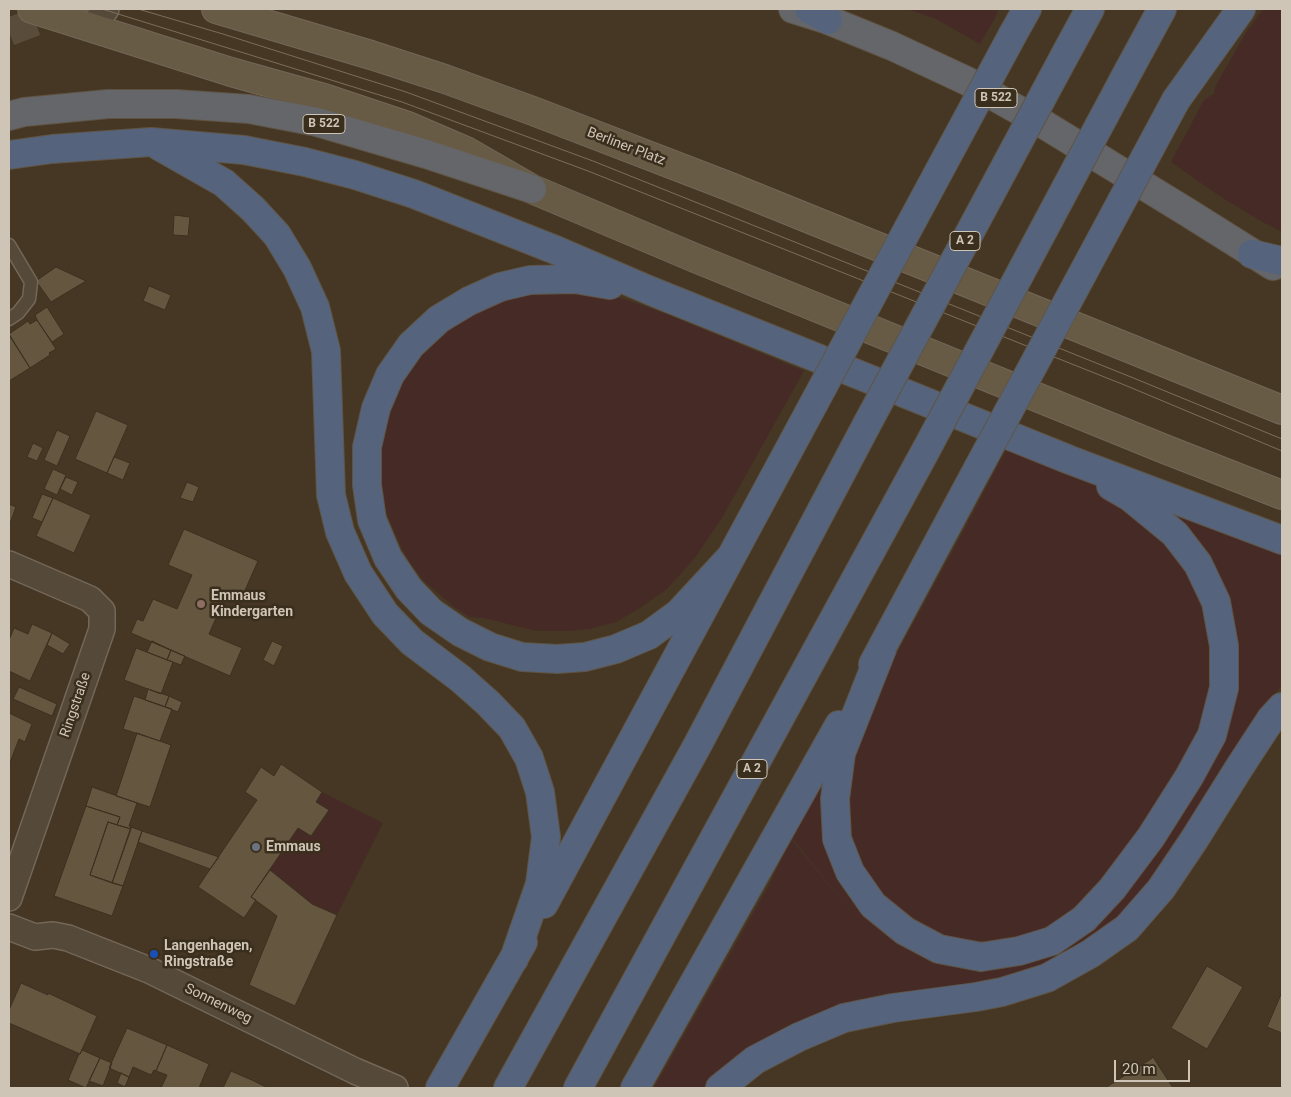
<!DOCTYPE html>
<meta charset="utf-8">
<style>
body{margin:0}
#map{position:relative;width:1291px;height:1097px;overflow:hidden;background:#463724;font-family:Roboto,sans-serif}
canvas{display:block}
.frame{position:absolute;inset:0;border:10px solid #cec5b7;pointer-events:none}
.scale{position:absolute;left:1114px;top:1060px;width:76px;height:22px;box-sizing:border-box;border:2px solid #cec5b7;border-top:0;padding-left:6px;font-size:15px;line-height:18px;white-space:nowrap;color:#cec5b7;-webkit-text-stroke:4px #3a2e1d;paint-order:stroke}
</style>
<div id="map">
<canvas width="1291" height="1097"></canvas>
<div class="frame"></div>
<div class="scale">20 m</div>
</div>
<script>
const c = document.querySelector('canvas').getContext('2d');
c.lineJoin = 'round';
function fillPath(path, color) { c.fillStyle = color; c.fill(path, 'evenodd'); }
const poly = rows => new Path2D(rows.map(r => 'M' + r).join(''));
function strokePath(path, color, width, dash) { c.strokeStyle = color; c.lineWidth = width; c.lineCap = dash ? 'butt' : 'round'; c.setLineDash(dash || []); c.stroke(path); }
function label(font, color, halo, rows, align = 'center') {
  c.font = font + ' Roboto,sans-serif'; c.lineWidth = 5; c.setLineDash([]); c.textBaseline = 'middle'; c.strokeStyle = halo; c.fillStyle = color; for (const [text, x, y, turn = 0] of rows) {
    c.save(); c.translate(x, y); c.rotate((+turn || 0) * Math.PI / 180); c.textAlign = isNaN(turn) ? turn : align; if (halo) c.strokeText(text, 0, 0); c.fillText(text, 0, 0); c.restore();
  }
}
fillPath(poly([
 [907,9,999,9,994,20,980,44,936,19],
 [1263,9,1282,9,1282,232,1259,220,1218,195,1171,162,1204,100,1214,94,1215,87,1245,34],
 [544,289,612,296,627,300,669,315,804,371,722,518,694,559,667,589,640,608,616,622,590,629,568,631,536,631,484,618,470,617,454,607,424,581,413,567,402,549,386,512,380,479,380,450,385,418,405,372,442,332,485,303],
 [1007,448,1076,476,1100,488,1157,529,1199,590,1211,634,1210,695,1204,718,1197,735,1170,783,1121,856,1105,878,1088,896,1063,917,1043,928,1026,935,999,941,973,941,956,939,933,933,919,925,895,908,879,892,854,854,847,832,847,769,879,686,964,530],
 [1169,509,1282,551,1282,685,1267,704,1243,737,1175,845,1141,891,1115,920,1081,948,1017,976,958,986,901,992,860,1000,824,1011,771,1035,712,1080,702,1088,654,1088,769,885,791,839,865,929,791,837,818,786,824,791,847,888,996,965,1133,881,1237,645,1234,619,1229,602,1222,581,1208,552,1188,526],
 [322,792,383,823,337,915,312,904,270,870,298,828,312,836,328,811,316,802]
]), '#462a26');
const building = poly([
 [174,215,190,217,188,236,173,235,174,215],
 [56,267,86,281,51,302,36,281,56,267],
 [149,286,171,295,165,310,143,301,149,286],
 [47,307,64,334,52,342,37,320,35,315,47,307],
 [37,320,56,349,49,353,50,355,30,368,9,334,28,321,30,324,37,320],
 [9,335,30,368,9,381,9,335],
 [96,411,128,425,107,473,75,459,96,411],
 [57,430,70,436,57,466,44,460,57,430],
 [33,443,43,448,37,461,27,457,33,443],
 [114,457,130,463,123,480,107,473,114,457],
 [53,469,66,475,57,495,44,489,53,469],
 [66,477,78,482,72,495,60,489,66,477],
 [187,482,199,487,193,502,180,498,187,482],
 [42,494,53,498,42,522,32,518,42,494],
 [53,498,91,515,74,553,36,536,53,498],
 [9,504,16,507,9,526,9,504],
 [184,529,258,561,242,597,228,591,209,634,242,648,230,676,131,633,137,619,143,621,153,599,177,609,192,575,168,565,184,529],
 [32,624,52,633,30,681,9,671,9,640,14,628,28,634,32,624],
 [52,633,70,644,63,654,47,645,52,633],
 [152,641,171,650,167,660,147,652,152,641],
 [272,641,283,646,274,666,263,660,272,641],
 [136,648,173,662,161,694,124,680,136,648],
 [171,650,185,656,181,665,167,660,171,650],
 [19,687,57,704,52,716,13,699,19,687],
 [148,689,169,696,165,707,145,700,148,689],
 [134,696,172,709,160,741,123,729,134,696],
 [169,696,182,702,178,712,165,707,169,696],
 [9,713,32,724,25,742,19,739,9,765,9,713],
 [137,733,171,745,150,807,116,796,137,733],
 [281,764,322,792,316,802,329,810,311,836,298,828,251,897,256,900,244,918,198,887,257,800,245,792,261,767,274,776,281,764],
 [92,787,137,803,129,826,131,827,131,829,117,825,120,817,86,806,92,787],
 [86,806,120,817,117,825,108,822,90,875,123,886,112,916,54,896,86,806],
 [108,822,131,829,112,883,90,875,108,822],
 [131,827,142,831,123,886,112,883,131,827],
 [142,831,219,857,210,869,138,842,142,831],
 [270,870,312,904,337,915,295,1006,249,985,277,916,251,897,270,870],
 [1207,966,1243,987,1207,1049,1171,1028,1207,966],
 [21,983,48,995,48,993,97,1016,80,1054,9,1023,9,1010,21,983],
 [1282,992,1282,1033,1267,1027,1282,992],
 [127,1028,167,1045,156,1071,154,1070,151,1075,133,1067,129,1077,109,1068,127,1028],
 [167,1045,209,1064,199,1088,161,1088,167,1075,156,1071,167,1045],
 [82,1050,100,1058,86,1088,68,1080,79,1054,80,1054,82,1050],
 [1153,1057,1173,1088,1105,1088,1151,1059,1153,1057],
 [100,1058,112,1063,103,1086,89,1081,100,1058],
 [231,1071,254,1081,268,1088,223,1088,231,1071],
 [121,1073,129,1077,125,1087,117,1083,121,1073]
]);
fillPath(building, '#655640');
strokePath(building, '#3c3020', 1);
strokePath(poly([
 [9,32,66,10]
]), '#5a4c3a', 28, [28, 14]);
const service = poly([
 [9,245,31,282,29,299,18,313,9,319]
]);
const minor = poly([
 [91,28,106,9],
 [9,564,90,599,102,611,102,629,9,898],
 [9,927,35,937,53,935,68,938,149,970,355,1071,395,1088]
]);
const secondary = poly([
 [32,9,231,72,324,98,408,126,466,151,532,189,695,258,1162,448,1282,495],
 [216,9,371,55,445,79,533,111,728,186,1282,410]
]);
const trunk = poly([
 [793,9,828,20,892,46,967,81,1045,125,1187,212,1273,266],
 [9,116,24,112,108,104,176,104,249,109,317,122,426,154,532,189]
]);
const motorway = poly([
 [809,9,828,20],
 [1013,34,1027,9],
 [1065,55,1090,9],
 [1124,79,1162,9],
 [1176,100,1241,9],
 [159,146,224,183,253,209,277,235,297,268,315,307,326,351,331,495,340,532,358,573,385,614,412,642,461,679,488,703,512,728,529,758,540,792,546,837,540,884,514,959],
 [9,155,52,149,151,142,244,150,305,162,355,175,414,194,558,251,651,291,1070,460,1282,540],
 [1252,254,1282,261],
 [610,285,575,279,530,280,500,287,469,301,439,319,411,345,390,375,376,408,367,447,367,485,372,520,388,558,409,589,431,612,460,632,490,647,522,657,557,659,585,657,616,649,649,635,679,613,730,558],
 [882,649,841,753,835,799,837,839,850,872,873,905,905,931,939,949,981,957,1019,951,1052,941,1084,919,1112,889,1151,837,1189,777,1212,735,1224,688,1224,646,1216,602,1198,564,1175,534,1130,497,1111,486],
 [873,664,977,470],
 [544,904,813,405],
 [440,1088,523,942],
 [508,1088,697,746,866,426],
 [578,1088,926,450],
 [635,1088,839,725],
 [720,1088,755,1060,799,1037,844,1018,893,1008,976,997,1002,992,1047,978,1090,954,1127,928,1161,889,1194,840,1239,768,1271,719,1282,707]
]);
strokePath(service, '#726758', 15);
strokePath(minor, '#726758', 28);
strokePath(secondary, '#726758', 30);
strokePath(trunk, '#5f5444', 30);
strokePath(motorway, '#5f5444', 30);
strokePath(service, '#554939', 12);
strokePath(minor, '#554939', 25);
strokePath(secondary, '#685b46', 28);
strokePath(trunk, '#65666a', 28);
strokePath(motorway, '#55647c', 28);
strokePath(poly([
 [102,9,402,102,588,171,1127,386,1282,451],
 [138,9,223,34,406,92,593,161,1131,377,1282,439]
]), '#7c6e5b', 1);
const motorwayBridge = poly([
 [813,405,1013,34],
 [866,426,1065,55],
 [926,450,1124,79],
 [977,470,1176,100]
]);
strokePath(motorwayBridge, '#5f5444', 30, []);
strokePath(motorwayBridge, '#55647c', 28);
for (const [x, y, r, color] of [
 [201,604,5,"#8d6e63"],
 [256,847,5,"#6b7280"],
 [154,954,5,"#1a4fb4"]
]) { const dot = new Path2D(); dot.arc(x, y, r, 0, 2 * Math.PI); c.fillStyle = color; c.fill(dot); strokePath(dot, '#3a2e1d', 2); }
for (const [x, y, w] of [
 [996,98,42],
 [324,124,42],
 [965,241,30],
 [752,769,30]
]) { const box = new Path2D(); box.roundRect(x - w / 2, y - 9.5, w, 19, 4); c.fillStyle = '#3a2e1d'; c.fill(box); strokePath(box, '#cec5b7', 1); }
label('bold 12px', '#cec5b7', null, [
 ["B 522",996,98],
 ["B 522",324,124],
 ["A 2",965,241],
 ["A 2",752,769]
]);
label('14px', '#cec5b7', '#3a2e1d', [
 ["Berliner Platz",626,147,21],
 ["Ringstraße",76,705,-71],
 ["Sonnenweg",218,1004,26]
]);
label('bold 14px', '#cec5b7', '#3a2e1d', [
 ["Emmaus",211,596],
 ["Kindergarten",211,612],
 ["Emmaus",266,847],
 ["Langenhagen,",164,946],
 ["Ringstraße",164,962]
], 'left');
</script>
